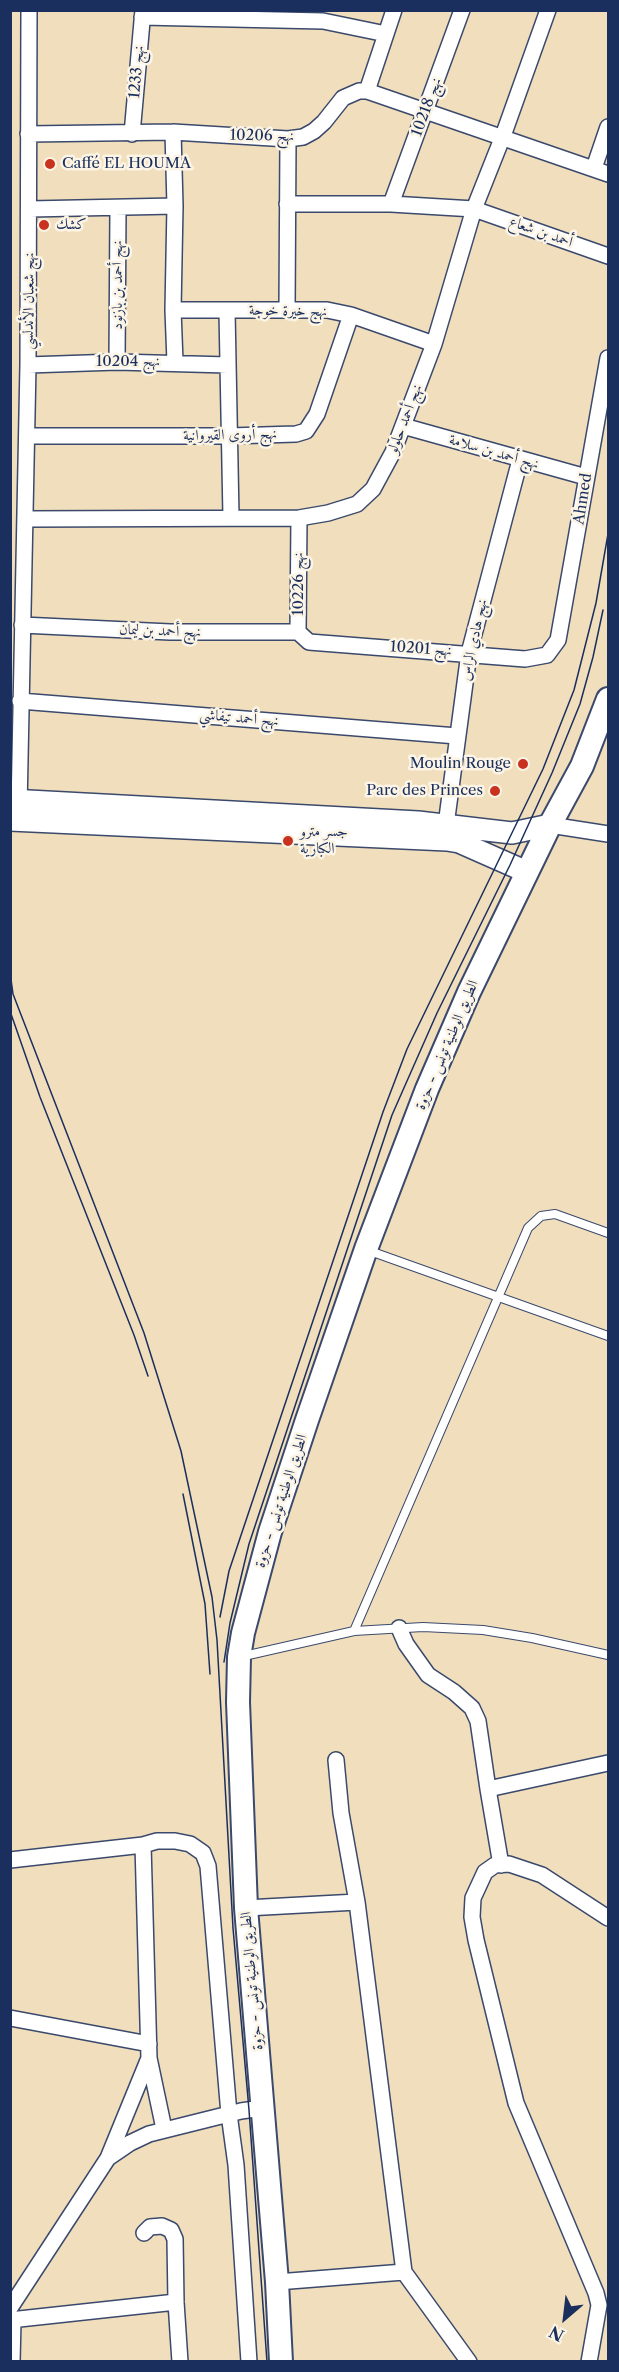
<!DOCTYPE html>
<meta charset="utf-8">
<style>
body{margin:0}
#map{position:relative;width:619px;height:2372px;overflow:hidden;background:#f0debc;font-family:"Libre Caslon Text",serif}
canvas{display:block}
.frame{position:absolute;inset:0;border:12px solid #1b2f5e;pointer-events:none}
.north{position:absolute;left:535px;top:2288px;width:60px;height:60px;-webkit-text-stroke:4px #fcf5e5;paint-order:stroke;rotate:208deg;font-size:16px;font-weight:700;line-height:24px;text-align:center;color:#1b2f5e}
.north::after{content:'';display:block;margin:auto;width:21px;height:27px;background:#1b2f5e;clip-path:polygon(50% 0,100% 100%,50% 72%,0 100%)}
</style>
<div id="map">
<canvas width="619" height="2372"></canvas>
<div class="frame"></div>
<div class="north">N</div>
</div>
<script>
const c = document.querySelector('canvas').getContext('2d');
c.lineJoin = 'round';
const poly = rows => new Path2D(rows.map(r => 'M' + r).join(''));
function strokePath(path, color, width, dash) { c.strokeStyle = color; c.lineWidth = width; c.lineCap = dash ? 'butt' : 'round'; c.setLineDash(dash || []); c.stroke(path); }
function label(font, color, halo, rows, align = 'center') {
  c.font = font + ' "Libre Caslon Text",Amiri,serif'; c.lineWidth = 5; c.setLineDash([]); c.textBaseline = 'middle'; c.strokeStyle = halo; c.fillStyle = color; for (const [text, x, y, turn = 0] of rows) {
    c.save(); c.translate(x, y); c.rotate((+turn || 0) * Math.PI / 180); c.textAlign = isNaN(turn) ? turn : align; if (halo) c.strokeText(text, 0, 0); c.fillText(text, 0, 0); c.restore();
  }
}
const lane = poly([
 [367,1250,608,1336],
 [354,1631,528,1228,541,1216,555,1214,608,1233],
 [244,1656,354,1631,423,1627,483,1630,532,1638,608,1655]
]);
const street = poly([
 [142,17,323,21,386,34],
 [367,91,394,10],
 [173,132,175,206,173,310,175,362],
 [28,134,173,132,288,139,303,137,314,131,324,122,343,98,359,91,367,91,608,174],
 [132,134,143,10],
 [594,168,608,127],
 [287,204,391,204,474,209,608,256],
 [391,204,462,10],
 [29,209,175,206],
 [173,310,327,310,351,315,434,344],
 [287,310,288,139],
 [227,311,231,517],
 [117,362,118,208],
 [28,365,117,362,228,365],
 [403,426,586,477],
 [27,436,229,436,296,434,306,431,317,414,351,315],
 [299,518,298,632,309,642,525,659,547,655,558,640,608,358],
 [25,519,299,518,328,513,357,504,373,489,393,452,434,344,474,209,503,136,548,10],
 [22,625,170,632,298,632],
 [20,701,457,736],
 [19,808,28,365,29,10],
 [446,825,469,653,520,460],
 [550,825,608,834],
 [399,1628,406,1644,428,1675,454,1692,472,1708,478,1721,488,1789],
 [336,1760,341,1813,357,1902],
 [143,1845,157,1841,175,1841,190,1844,203,1853,208,1866,229,2114,236,2165,249,2362],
 [10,1860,143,1845,149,2058,164,2129],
 [501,1865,488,1789,608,1763],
 [246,1908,357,1902,404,2272,469,2362],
 [10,2018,149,2044],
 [108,2158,149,2058],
 [144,2233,150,2227,162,2226,171,2230,175,2239,176,2302,180,2362],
 [277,2282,404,2272],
 [10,2308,108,2158,130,2143,149,2134,241,2111,262,2108],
 [10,2320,176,2302],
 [12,2362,13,2320],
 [589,2362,599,2305,596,2293,516,2103,476,1940,472,1917,473,1898,485,1872,495,1865,509,1864,542,1875,608,1918]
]);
const secondary = poly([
 [10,800,418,822,512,833,550,825],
 [10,820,447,840,459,842,527,872]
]);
const primary = poly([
 [281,2362,277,2282,246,1908,238,1702,239,1657,243,1633,270,1532,307,1420,366,1249,427,1089,469,992,550,825,582,766,608,699]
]);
strokePath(lane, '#3b496c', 10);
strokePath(street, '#3b496c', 18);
strokePath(secondary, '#3b496c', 24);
strokePath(primary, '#3b496c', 26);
strokePath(lane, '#fff', 8);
strokePath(street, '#fff', 15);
strokePath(secondary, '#fff', 21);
strokePath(primary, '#fff', 22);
strokePath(poly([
 [10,972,13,994,144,1333,181,1451,212,1597,217,1640,233,1928,249,2110,267,2362],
 [10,1011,40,1097,134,1335,148,1376],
 [183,1494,205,1604,210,1674],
 [220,1617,229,1571,383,1112,407,1049,543,769,574,690,596,603,608,534],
 [224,1662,230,1623,249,1544,392,1115,437,1013,510,865,552,773,580,704,593,657,603,610]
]), '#1b2f5e', 1.5);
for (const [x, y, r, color] of [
 [50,164,6,"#c8321e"],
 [44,225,6,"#c8321e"],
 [523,764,6,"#c8321e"],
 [495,791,6,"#c8321e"],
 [288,841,6,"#c8321e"]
]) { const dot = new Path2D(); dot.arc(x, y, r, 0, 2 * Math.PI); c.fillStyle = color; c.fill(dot); strokePath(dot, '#fcf5e5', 2); }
label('15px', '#1b2f5e', '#fcf5e5', [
 ["نهج 1233",137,72,-85],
 ["نهج 10218",427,107,-70],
 ["نهج 10206",262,136,1],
 ["أحمد بن شعاع",541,232,19],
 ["نهج أحمد بن بازنود",118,285,-90],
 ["نهج شعبان الأندلسي",29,301,-89],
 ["نهج خيرة خوجة",288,311,1],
 ["نهج 10204",128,362],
 ["نهج أحمد حلولو",405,419,-69],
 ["نهج أروى القيروانية",230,435,-1],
 ["نهج أحمد بن سلامة",494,452,16],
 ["Ahmed",583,499,-81],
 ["نهج 10226",299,584,-90],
 ["نهج أحمد بن ليمان",160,631,2],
 ["نهج هادي الراس",474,640,-78],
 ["نهج 10201",421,649,4],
 ["نهج أحمد تيفاشي",239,718,5],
 ["الطريق الوطنية تونس - حزوة",447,1045,-67],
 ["الطريق الوطنية تونس - حزوة",281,1501,-72],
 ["الطريق الوطنية تونس - حزوة",252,1981,-95]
]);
label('15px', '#1b2f5e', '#fcf5e5', [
 ["Caffé EL HOUMA",62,164],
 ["كشك",56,225],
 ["Moulin Rouge",511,764,"right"],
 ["Parc des Princes",483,791,"right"],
 ["جسر مترو",300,832],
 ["الكبارية",300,849]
], 'left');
</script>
